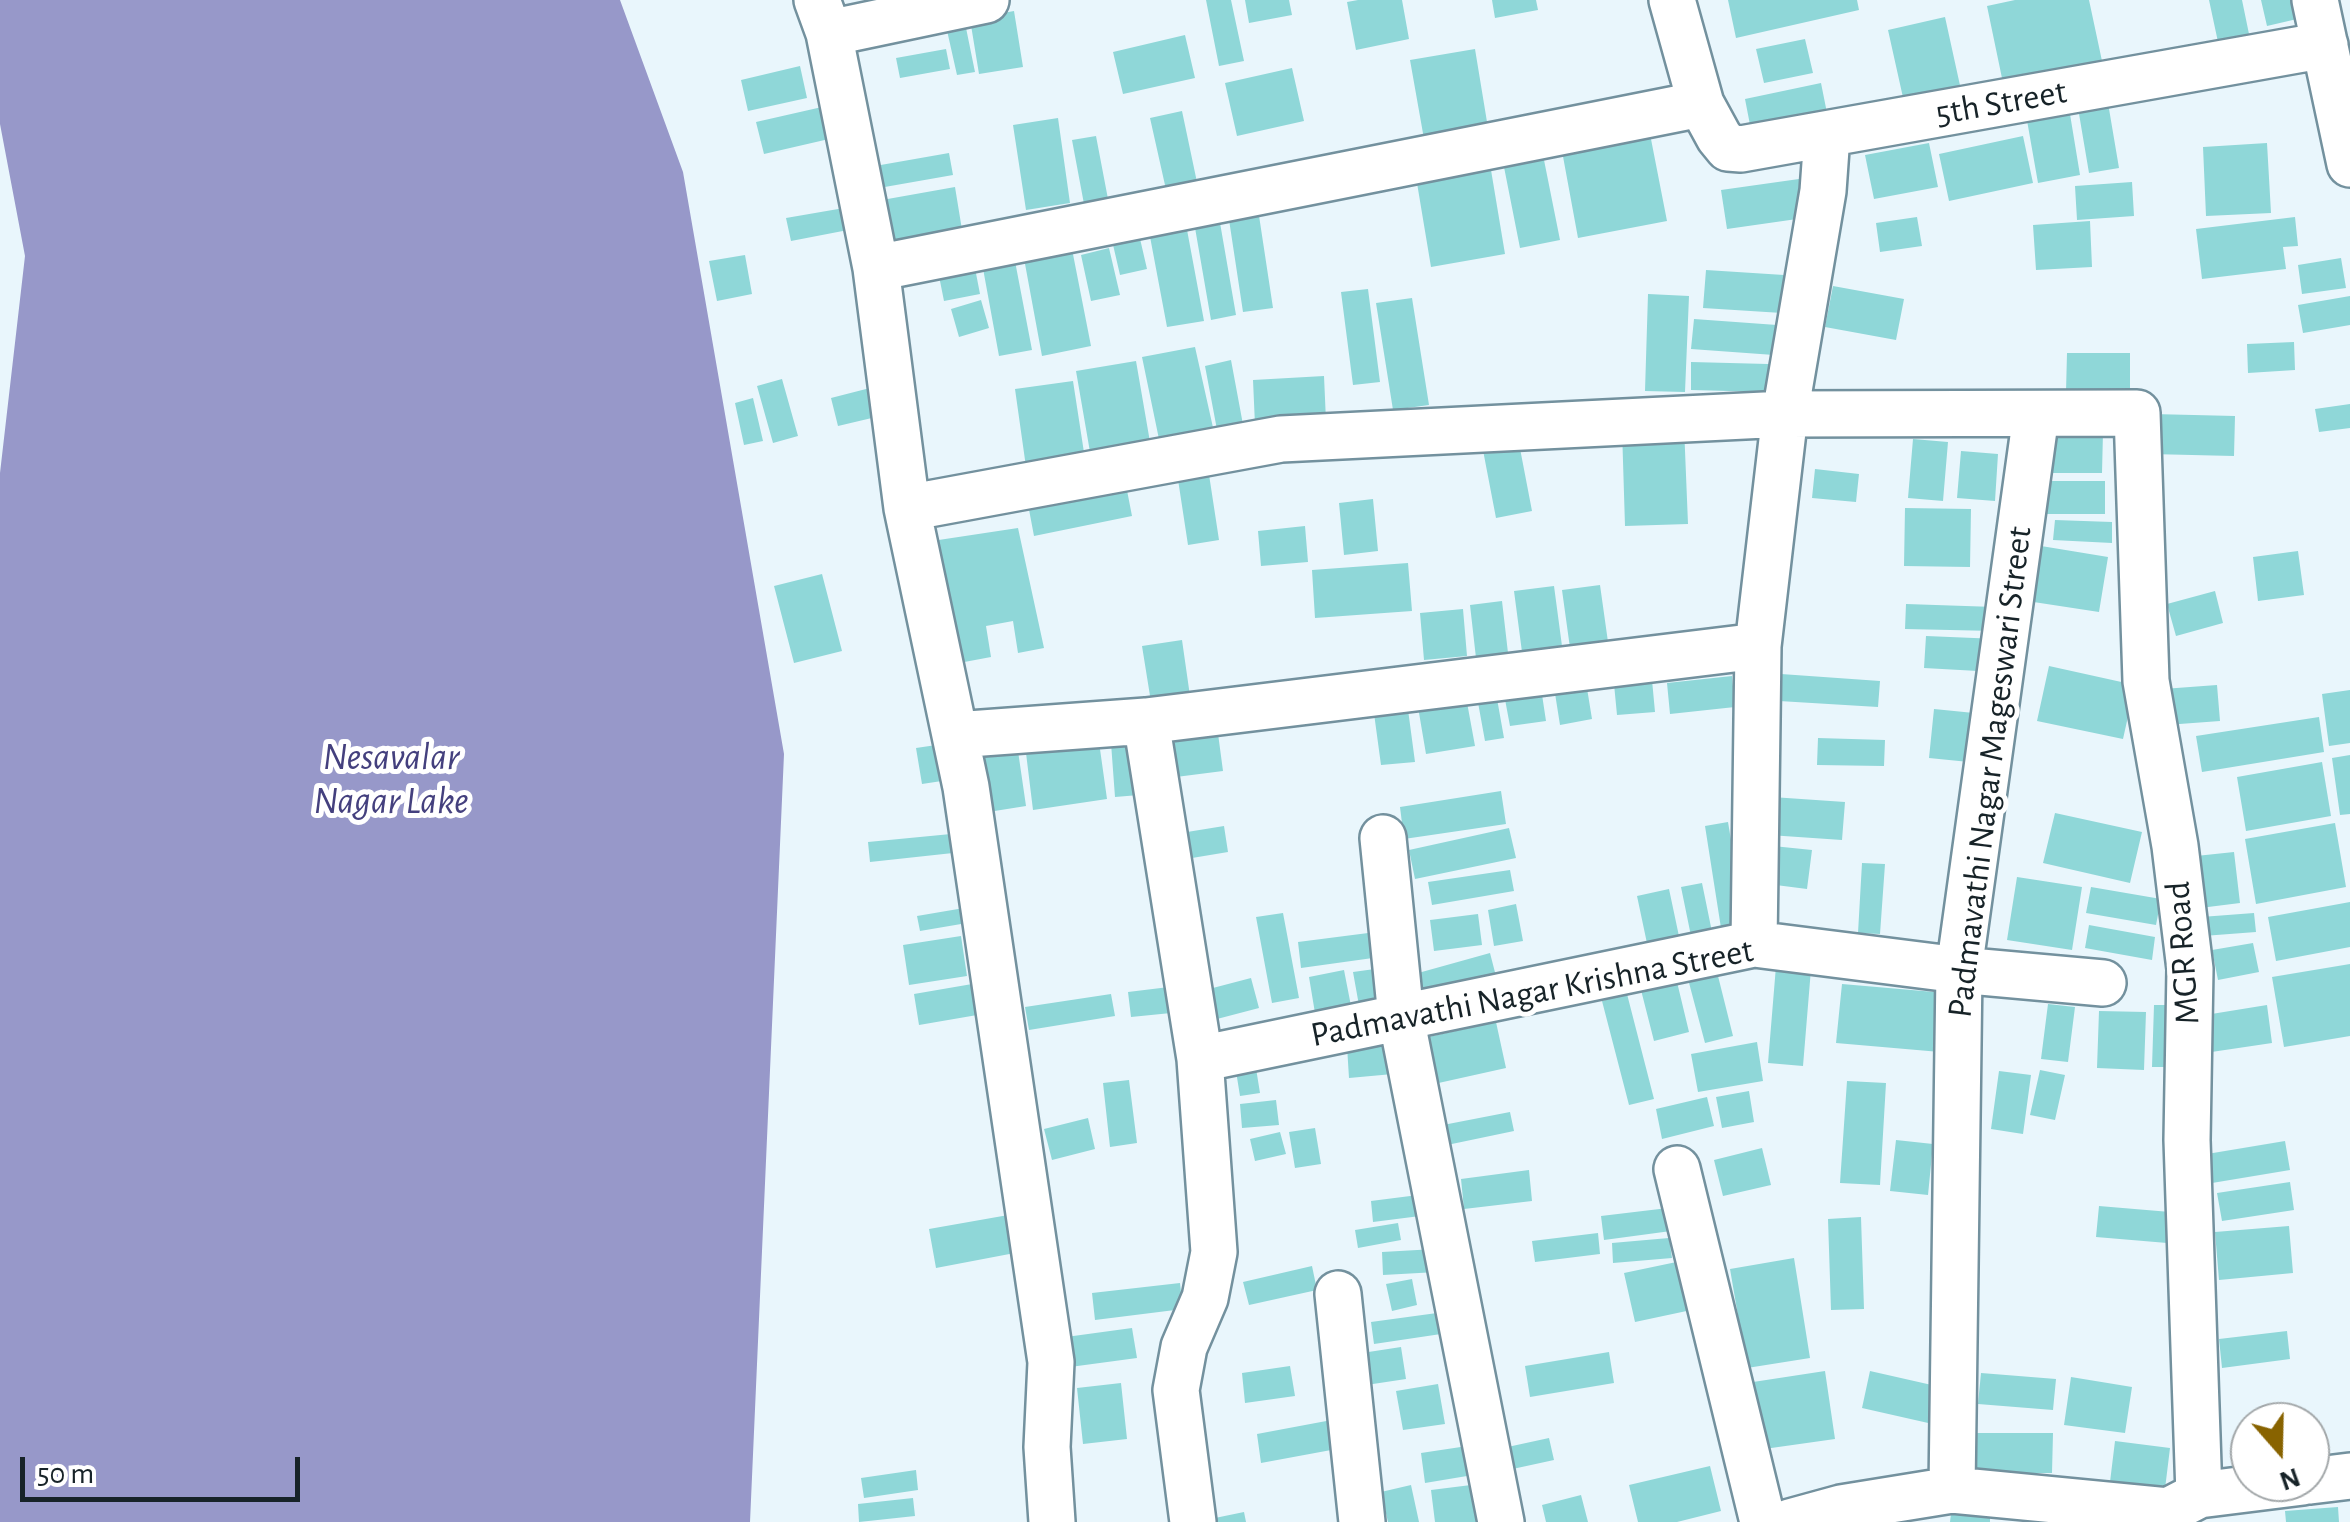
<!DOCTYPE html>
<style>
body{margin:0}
#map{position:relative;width:2350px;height:1522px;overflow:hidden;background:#e9f6fc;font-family:"Alegreya Sans",sans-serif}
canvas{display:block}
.north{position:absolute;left:2230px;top:1402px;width:100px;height:100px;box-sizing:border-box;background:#fff;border:2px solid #a2a7a9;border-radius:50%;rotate:160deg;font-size:28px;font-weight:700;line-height:40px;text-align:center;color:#172328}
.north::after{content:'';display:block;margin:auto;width:35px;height:45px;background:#886300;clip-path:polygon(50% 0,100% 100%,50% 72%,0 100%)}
.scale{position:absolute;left:20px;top:1457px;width:280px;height:45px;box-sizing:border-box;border:5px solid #172328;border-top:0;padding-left:12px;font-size:30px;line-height:35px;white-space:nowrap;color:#172328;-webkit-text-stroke:8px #fff;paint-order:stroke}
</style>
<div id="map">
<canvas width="2350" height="1522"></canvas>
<div class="north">N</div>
<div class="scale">50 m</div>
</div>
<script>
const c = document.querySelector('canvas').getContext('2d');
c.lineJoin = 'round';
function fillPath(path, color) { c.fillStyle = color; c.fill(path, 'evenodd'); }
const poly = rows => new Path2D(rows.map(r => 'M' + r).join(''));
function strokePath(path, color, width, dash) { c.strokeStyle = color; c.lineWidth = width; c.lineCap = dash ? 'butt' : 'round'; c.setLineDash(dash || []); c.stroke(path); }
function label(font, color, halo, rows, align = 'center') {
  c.font = font + ' "Alegreya Sans",sans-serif'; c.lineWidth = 10; c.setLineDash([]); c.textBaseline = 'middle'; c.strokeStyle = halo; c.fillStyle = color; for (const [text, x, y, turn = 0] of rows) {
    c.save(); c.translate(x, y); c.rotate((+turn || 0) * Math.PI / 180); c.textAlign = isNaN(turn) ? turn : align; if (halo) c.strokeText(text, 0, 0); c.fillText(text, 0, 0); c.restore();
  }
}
fillPath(poly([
 [0,0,620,0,683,172,784,754,750,1522,0,1522,0,473,25,256,0,124]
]), '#9798c9');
fillPath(poly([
 [1206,0,1231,0,1244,61,1219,66],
 [1245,0,1289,0,1292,15,1249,23],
 [1358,0,1402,0,1409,39,1356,50,1347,2],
 [1492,0,1536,0,1538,10,1495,18],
 [1728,0,1857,0,1859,10,1736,38],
 [2015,0,2089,0,2102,61,2003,83,1987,6],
 [2209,0,2242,0,2249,34,2218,42],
 [2261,0,2293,0,2297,19,2267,26],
 [1014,11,1023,67,979,74,970,19],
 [1945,17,1961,90,1904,102,1888,30],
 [965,23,975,72,957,75,946,26],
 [1185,35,1195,78,1123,94,1113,52],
 [1805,39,1813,73,1764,83,1756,49],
 [946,49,950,69,900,78,896,58],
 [1475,49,1488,128,1424,139,1410,60],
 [800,66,807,98,748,111,741,80],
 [1292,68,1304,121,1237,136,1225,83],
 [1821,83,1827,113,1751,130,1745,99],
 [2107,97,2119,168,2089,173,2077,102],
 [2068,102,2080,175,2038,183,2025,109],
 [822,107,829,139,764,154,756,122],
 [1182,111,1198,187,1167,194,1150,118],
 [1058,118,1070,203,1026,210,1013,125],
 [1650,134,1667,221,1578,238,1562,151],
 [1096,136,1108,199,1084,204,1072,140],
 [2023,136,2033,183,1949,201,1939,154],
 [1929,143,1938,187,1874,199,1865,155],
 [2267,143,2271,213,2206,216,2203,147],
 [949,153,953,175,879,188,875,166],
 [1544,160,1560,240,1520,248,1504,167],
 [1491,170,1505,254,1431,267,1417,183],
 [1799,179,1804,218,1727,229,1721,190],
 [2132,182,2134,216,2077,220,2075,186],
 [955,187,964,242,892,255,882,200],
 [844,208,848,230,791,241,786,218],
 [1258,209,1273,308,1243,312,1228,213],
 [1219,217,1236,315,1211,320,1194,222],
 [1917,217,1922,246,1880,252,1876,223],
 [2295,217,2298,246,2283,247,2286,269,2202,279,2196,229],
 [1185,219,1204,321,1167,327,1148,226],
 [2090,221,2092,267,2036,270,2033,225],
 [1138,230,1147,269,1120,275,1111,236],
 [1071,244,1091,346,1042,356,1023,253],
 [1109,248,1120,295,1091,301,1081,255],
 [745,255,752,294,717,301,709,261],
 [1014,256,1032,350,999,356,982,263],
 [2341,258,2346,288,2302,294,2298,265],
 [974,263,980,294,944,301,938,271],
 [1706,270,1784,275,1782,313,1703,308],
 [1833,286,1904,299,1896,340,1825,327],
 [1368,289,1380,382,1353,385,1341,292],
 [1648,294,1689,296,1685,392,1645,391],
 [2350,296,2350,325,2303,333,2298,305],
 [1412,298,1429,405,1393,410,1376,303],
 [981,300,989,328,959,337,951,309],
 [1694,319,1777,325,1774,355,1691,349],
 [2294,342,2295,370,2248,373,2247,344],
 [1195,347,1214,432,1160,444,1142,357],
 [2067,353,2130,353,2130,393,2066,392],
 [1231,360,1244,430,1218,435,1205,366],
 [1136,361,1150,442,1090,452,1076,371],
 [1691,362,1768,364,1768,392,1691,390],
 [1324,376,1326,421,1255,425,1253,380],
 [782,379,798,436,773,443,757,386],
 [1073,381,1085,459,1026,467,1015,389],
 [870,388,876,417,838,426,831,398],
 [753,398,763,441,744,445,735,403],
 [2350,404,2350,428,2319,432,2315,409],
 [2152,414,2235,416,2234,456,2150,454],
 [1684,426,1688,524,1625,526,1622,429],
 [2042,431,2103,432,2102,473,2042,473],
 [1518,438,1532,511,1496,518,1482,445],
 [1913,439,1948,442,1943,501,1908,498],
 [1961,451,1998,454,1995,501,1957,498],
 [1208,468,1219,540,1188,545,1177,473],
 [1815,469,1859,474,1856,502,1812,498],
 [1125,480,1132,516,1034,536,1027,499],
 [2038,481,2105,481,2105,514,2038,514],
 [1373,499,1378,551,1344,555,1339,503],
 [1905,508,1971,509,1970,567,1904,566],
 [2055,520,2112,522,2112,543,2053,540],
 [1305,526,1308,562,1261,566,1258,531],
 [1018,528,1044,648,1018,653,1013,621,986,626,991,657,959,663,932,541],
 [2035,545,2108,557,2099,612,2027,601],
 [2298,551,2304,595,2258,601,2253,557],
 [1408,563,1412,611,1315,618,1312,570],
 [822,574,842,651,794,663,774,586],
 [1600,585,1608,642,1570,648,1562,590],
 [1554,586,1562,646,1522,652,1514,591],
 [2215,591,2223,623,2176,636,2167,604],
 [1502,601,1508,653,1476,658,1470,605],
 [1906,604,1995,607,1995,631,1905,629],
 [1463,609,1467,656,1424,660,1420,613],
 [1926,636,1998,639,1996,672,1924,668],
 [1182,640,1190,696,1151,702,1142,646],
 [2049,666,2135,685,2123,739,2037,721],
 [1781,674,1880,681,1878,707,1779,701],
 [1732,676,1735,707,1670,714,1667,683],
 [1652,680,1655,712,1617,715,1614,684],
 [1586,682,1592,719,1560,725,1554,687],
 [2217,685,2220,721,2166,725,2163,689],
 [1541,688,1546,721,1510,726,1504,694],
 [2350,690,2350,743,2329,746,2322,694],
 [1496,693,1504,738,1485,741,1477,697],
 [1466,697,1475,746,1426,754,1418,707],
 [1407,702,1415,762,1381,765,1373,706],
 [1934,709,1984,714,1979,763,1929,758],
 [2319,717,2324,752,2202,772,2196,736],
 [1217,726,1223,771,1176,777,1170,733],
 [1818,738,1885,740,1884,766,1817,765],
 [1136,741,1139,795,1115,797,1111,743],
 [1099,742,1107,799,1033,810,1026,753],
 [950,743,955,779,922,784,916,748],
 [1018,751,1026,806,982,813,973,757],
 [2350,755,2350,814,2340,815,2332,758],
 [2322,762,2331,816,2246,831,2237,777],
 [1501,791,1506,824,1404,839,1400,807],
 [1772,797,1845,802,1842,840,1769,835],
 [2055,813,2142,832,2130,883,2043,863],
 [1728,822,1745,924,1721,928,1705,826],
 [2335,823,2346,887,2256,904,2245,839],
 [1224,826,1228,852,1186,859,1181,833],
 [1509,828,1516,858,1415,879,1409,850],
 [951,834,953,853,870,862,868,842],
 [1773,846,1812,850,1807,889,1768,884],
 [2234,852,2240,903,2184,910,2177,858],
 [1862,863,1885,864,1880,934,1858,933],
 [1510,870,1514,891,1432,905,1428,882],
 [2017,877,2082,887,2072,950,2007,940],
 [1702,883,1712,932,1691,936,1681,887],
 [2091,887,2161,899,2156,925,2086,913],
 [1669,889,1680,941,1648,948,1637,896],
 [2350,902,2350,947,2276,961,2268,917],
 [1516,904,1523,941,1494,946,1488,910],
 [964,908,967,923,920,931,917,916],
 [1283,913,1299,998,1272,1003,1256,917],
 [2254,913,2256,932,2190,937,2188,918],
 [1478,914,1482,945,1434,951,1430,920],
 [2089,925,2155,937,2152,960,2085,948],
 [1376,932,1380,957,1301,968,1298,942],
 [961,936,967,976,909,985,903,945],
 [2253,943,2259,972,2218,980,2212,950],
 [1490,953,1498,984,1419,1005,1411,975],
 [2350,964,2350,1036,2284,1047,2272,977],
 [1776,966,1811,969,1803,1066,1768,1063],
 [1382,968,1388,1007,1360,1011,1353,972],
 [1344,970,1351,1006,1315,1013,1309,977],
 [1717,972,1733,1036,1705,1043,1688,979],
 [1251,978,1259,1008,1217,1019,1209,989],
 [1677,982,1689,1032,1654,1041,1641,990],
 [978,983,983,1014,919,1025,914,994],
 [1842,984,1946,993,1940,1052,1836,1043],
 [1169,987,1171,1013,1131,1017,1128,992],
 [1111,994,1115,1016,1029,1030,1025,1007],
 [1627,994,1654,1099,1629,1105,1602,1001],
 [2048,1004,2075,1007,2068,1062,2041,1059],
 [2154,1005,2177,1005,2175,1067,2152,1067],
 [2267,1005,2272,1043,2198,1054,2193,1017],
 [2099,1011,2146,1012,2144,1070,2097,1068],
 [1496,1022,1506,1068,1434,1084,1424,1038],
 [1402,1041,1404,1073,1349,1078,1347,1046],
 [1757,1042,1763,1081,1698,1092,1691,1054],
 [1255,1062,1260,1093,1240,1096,1235,1065],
 [2040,1070,2065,1075,2055,1120,2030,1115],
 [1999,1071,2031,1075,2023,1134,1991,1129],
 [1129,1080,1137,1143,1110,1147,1103,1083],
 [1847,1081,1886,1083,1880,1185,1840,1183],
 [1749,1091,1754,1122,1722,1128,1716,1097],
 [1707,1097,1714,1126,1662,1139,1656,1109],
 [1276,1100,1279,1125,1242,1128,1240,1104],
 [1510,1112,1514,1131,1447,1145,1443,1125],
 [1088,1118,1095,1149,1052,1160,1044,1129],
 [1315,1128,1321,1164,1295,1168,1289,1132],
 [1280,1132,1286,1154,1255,1161,1250,1139],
 [1896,1140,1933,1144,1928,1195,1890,1191],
 [2285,1141,2290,1170,2212,1183,2207,1154],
 [1762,1148,1771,1185,1723,1196,1714,1160],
 [1529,1170,1532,1201,1464,1209,1461,1179],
 [2290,1182,2294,1210,2222,1221,2217,1193],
 [1426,1194,1428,1215,1373,1222,1371,1201],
 [2099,1206,2182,1213,2179,1244,2096,1237],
 [1668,1208,1671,1231,1604,1240,1601,1216],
 [1014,1214,1020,1252,936,1268,929,1229],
 [1861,1217,1864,1309,1831,1310,1828,1219],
 [1398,1223,1401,1240,1358,1248,1355,1230],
 [2289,1226,2293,1273,2219,1280,2215,1232],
 [1598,1233,1600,1254,1535,1262,1532,1241],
 [1669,1238,1672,1258,1613,1263,1612,1243],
 [1435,1249,1437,1272,1383,1275,1382,1252],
 [1794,1258,1810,1358,1747,1368,1730,1269],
 [1686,1260,1696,1309,1635,1322,1624,1273],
 [1312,1266,1317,1290,1249,1305,1243,1282],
 [1412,1279,1417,1305,1392,1311,1386,1284],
 [1180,1283,1183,1309,1095,1320,1092,1293],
 [1437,1313,1441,1334,1374,1344,1371,1322],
 [1132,1328,1137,1358,1070,1367,1066,1337],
 [2287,1331,2290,1359,2222,1368,2219,1339],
 [1401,1347,1406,1379,1353,1387,1349,1355],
 [1609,1352,1614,1383,1530,1397,1525,1366],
 [1290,1366,1295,1396,1245,1403,1242,1373],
 [1825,1371,1835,1439,1750,1451,1740,1384],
 [1870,1371,1945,1388,1937,1425,1862,1408],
 [1981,1373,2056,1379,2053,1410,1978,1404],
 [2071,1377,2132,1387,2125,1433,2064,1425],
 [1121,1383,1127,1439,1083,1444,1077,1388],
 [1438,1384,1445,1424,1403,1430,1396,1391],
 [1337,1419,1342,1448,1261,1463,1257,1434],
 [1966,1433,2053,1433,2052,1473,1966,1473],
 [1549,1438,1554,1460,1508,1470,1503,1448],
 [2115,1441,2170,1448,2165,1489,2110,1482],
 [1474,1445,1479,1474,1425,1483,1421,1453],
 [1710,1466,1721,1511,1677,1522,1638,1522,1629,1485],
 [916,1470,918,1490,864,1498,861,1478],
 [1479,1484,1483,1522,1435,1522,1431,1490],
 [1411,1485,1419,1522,1388,1522,1381,1492],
 [1581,1495,1588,1522,1546,1522,1542,1505],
 [913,1498,915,1516,859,1522,858,1504],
 [2338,1507,2339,1522,2286,1522,2285,1511],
 [1244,1512,1246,1522,1216,1522,1215,1518],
 [1951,1514,1990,1517,1990,1522,1950,1522]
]), '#8fd7d8');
const minor = poly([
 [817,0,829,33,876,268,907,508,966,787,1051,1362,1047,1447,1052,1522],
 [1672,0,1701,104,1719,137,1728,148,1741,149,2325,45],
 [2315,0,2350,164],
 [829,33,986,0],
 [876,268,1701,104],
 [907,508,1281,439,1785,414,2137,413,2146,681,2175,846,2190,969,2187,1140,2199,1495],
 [1146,721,1200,1059,1214,1252,1205,1298,1184,1347,1176,1390,1193,1522],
 [955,735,1146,721,1758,646],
 [1383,838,1401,1017,1501,1522],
 [1754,944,1758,646,1785,414,1823,191,1827,135],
 [1200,1059,1754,944,1959,970,2103,983],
 [1677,1169,1763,1522],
 [1338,1294,1362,1522],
 [2310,1481,2350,1476],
 [1952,1490,1959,970,2036,415],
 [2174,1508,2199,1495,2303,1482],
 [1790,1522,1841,1508,1952,1490,2168,1511]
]);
strokePath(minor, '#73919e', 50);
strokePath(minor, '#fff', 45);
label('35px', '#172328', '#fff', [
 ["5th Street",2001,103,-10],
 ["Padmavathi Nagar Mageswari Street",1990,772,-83],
 ["MGR Road",2183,953,-94],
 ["Padmavathi Nagar Krishna Street",1532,993,-11]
]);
label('italic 38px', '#44407e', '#fff', [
 ["Nesavalar",391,758],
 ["Nagar Lake",391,802]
]);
</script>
